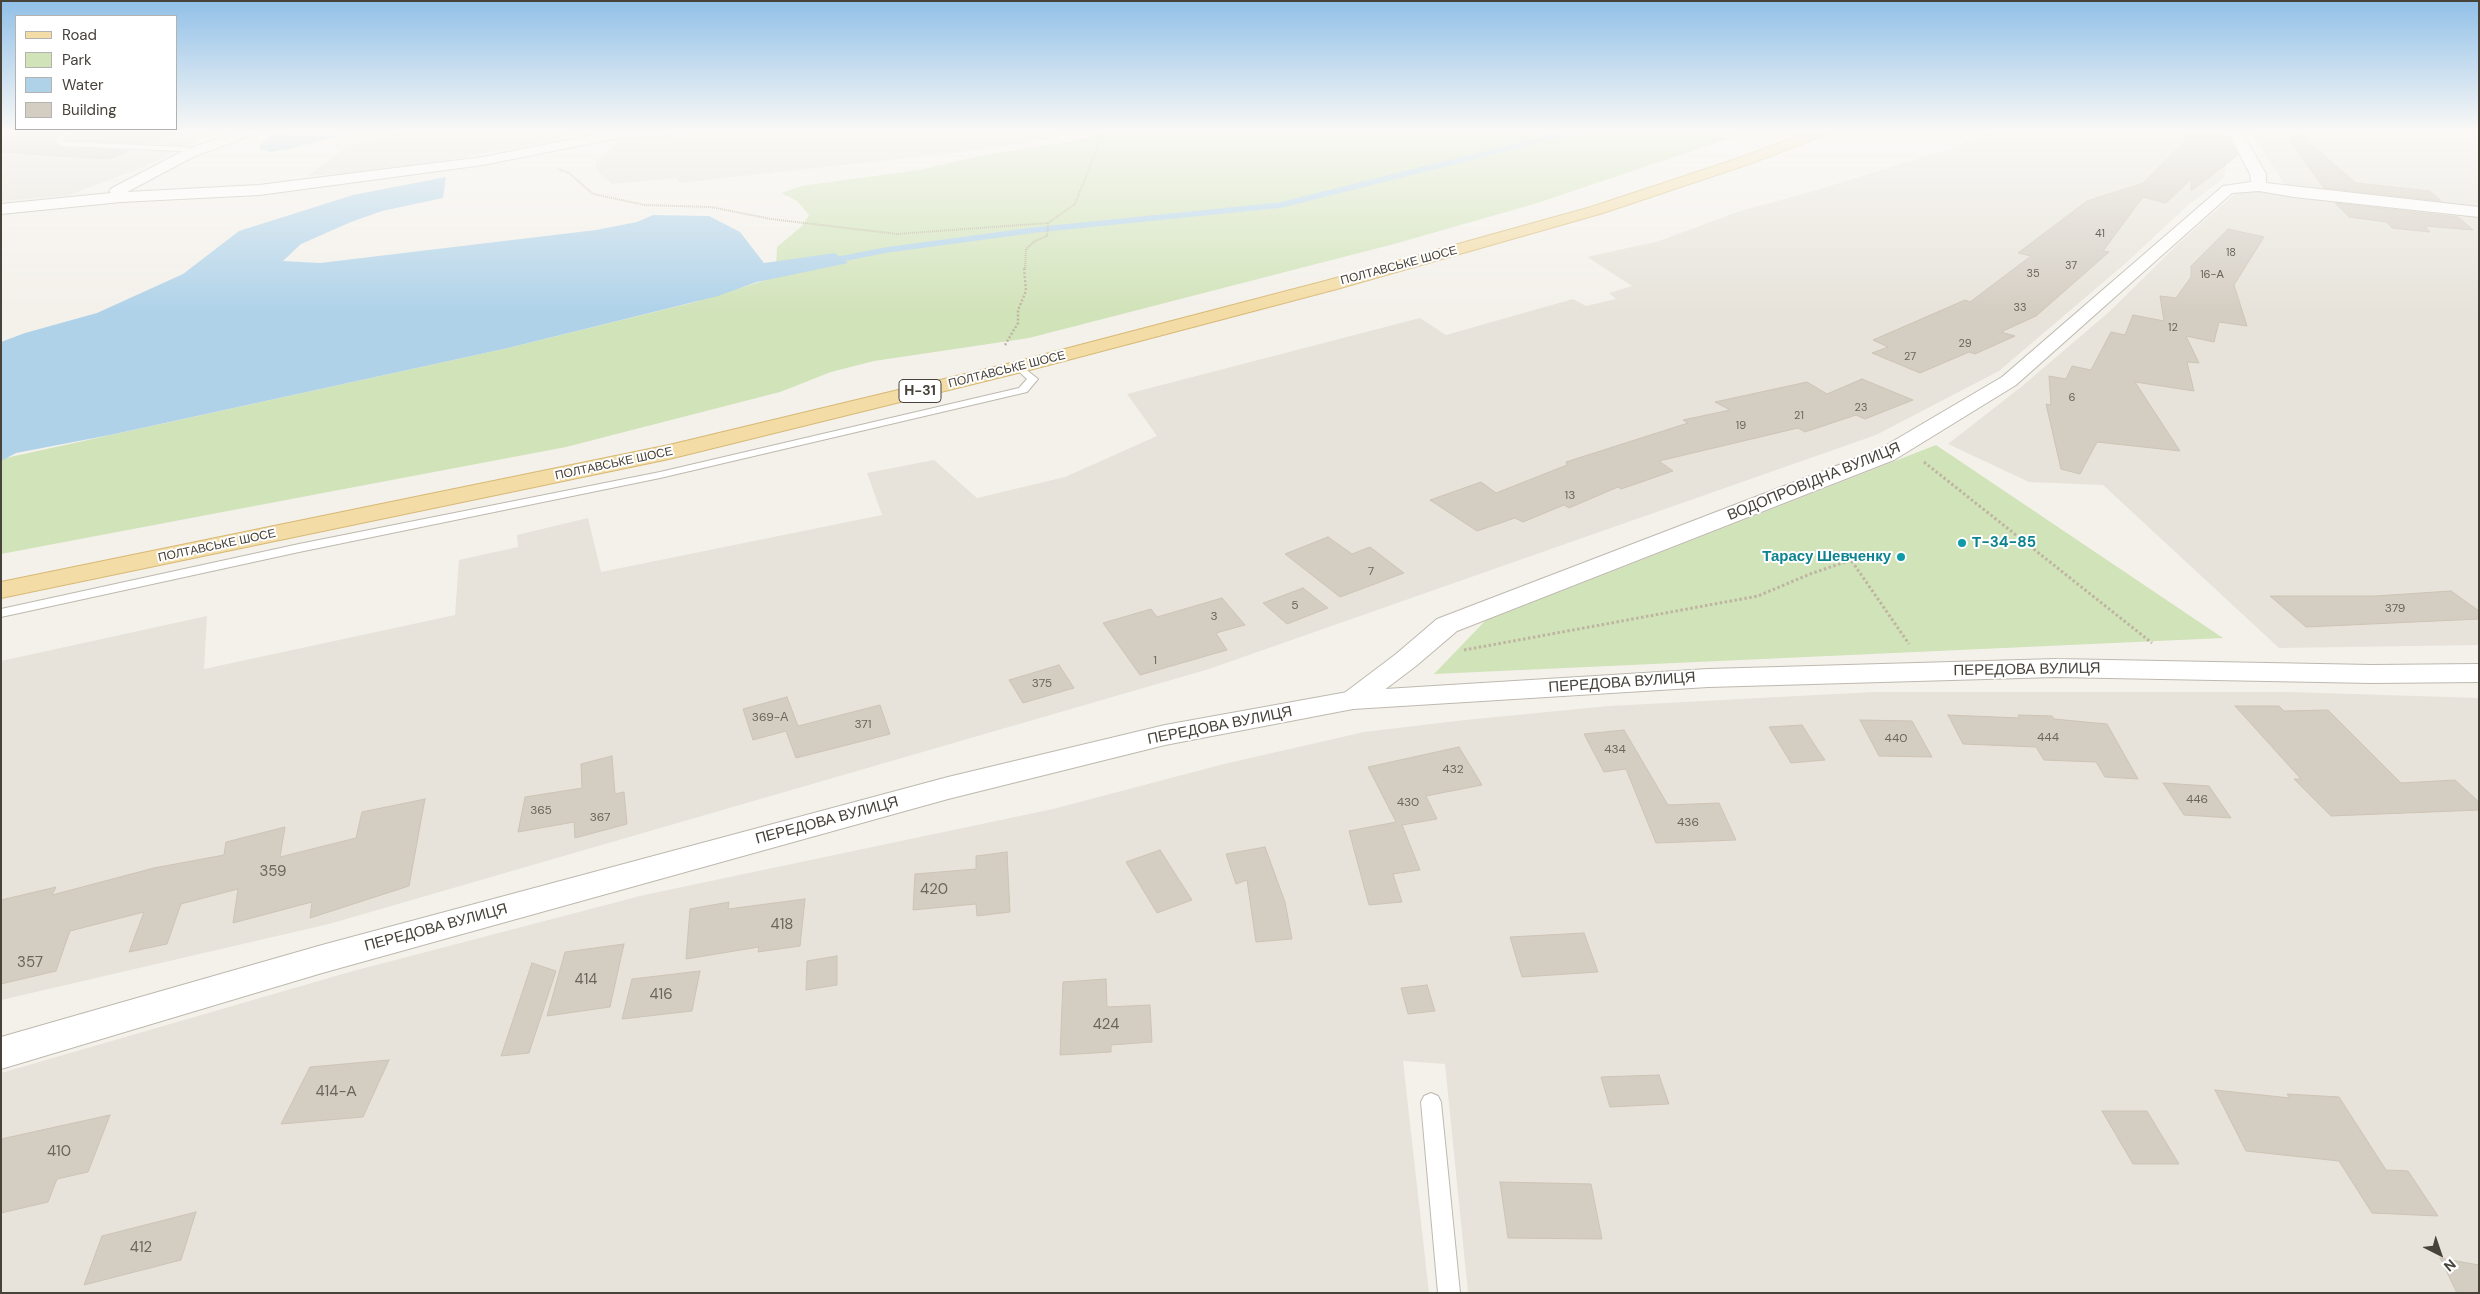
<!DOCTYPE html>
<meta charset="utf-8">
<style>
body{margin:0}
#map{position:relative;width:2480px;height:1294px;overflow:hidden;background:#f4f1eb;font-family:"DM Sans",sans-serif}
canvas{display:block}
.frame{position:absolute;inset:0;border:2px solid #47423a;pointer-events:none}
.legend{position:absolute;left:15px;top:15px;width:162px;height:115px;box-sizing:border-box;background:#fff;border:1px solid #b5b3b0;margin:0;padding:6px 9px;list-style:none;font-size:15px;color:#47423a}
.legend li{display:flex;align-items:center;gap:10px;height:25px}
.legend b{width:25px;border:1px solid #b5b3b0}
.north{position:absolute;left:2415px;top:1229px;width:50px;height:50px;-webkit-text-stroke:4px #fff;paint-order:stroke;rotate:139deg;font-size:14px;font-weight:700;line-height:20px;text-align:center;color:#47423a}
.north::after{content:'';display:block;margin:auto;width:18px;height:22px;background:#47423a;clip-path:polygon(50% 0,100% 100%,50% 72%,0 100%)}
</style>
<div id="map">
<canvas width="2480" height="1294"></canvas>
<div class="frame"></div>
<ul class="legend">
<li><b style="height:6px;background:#f3dca5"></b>Road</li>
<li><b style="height:14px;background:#d1e3b9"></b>Park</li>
<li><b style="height:14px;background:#afd2e9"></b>Water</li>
<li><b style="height:14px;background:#d4cdc2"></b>Building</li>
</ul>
<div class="north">N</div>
</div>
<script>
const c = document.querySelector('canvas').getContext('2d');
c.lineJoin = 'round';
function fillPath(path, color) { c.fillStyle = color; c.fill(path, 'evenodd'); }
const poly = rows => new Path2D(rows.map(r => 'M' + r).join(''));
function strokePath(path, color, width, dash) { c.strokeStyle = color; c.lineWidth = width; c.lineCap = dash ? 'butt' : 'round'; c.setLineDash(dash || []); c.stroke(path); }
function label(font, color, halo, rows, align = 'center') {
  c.font = font + ' "DM Sans",sans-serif'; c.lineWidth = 4; c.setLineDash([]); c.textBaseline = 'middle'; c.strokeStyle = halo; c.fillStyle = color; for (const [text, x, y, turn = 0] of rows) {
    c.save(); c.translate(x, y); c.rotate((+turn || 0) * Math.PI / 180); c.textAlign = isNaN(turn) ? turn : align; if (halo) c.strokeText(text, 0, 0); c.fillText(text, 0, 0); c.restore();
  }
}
fillPath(poly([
 [1,131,218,131,146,166,67,196,1,201],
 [404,131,576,131,552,142,388,170,307,176,348,146],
 [690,131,1081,131,1028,143,953,153,679,183,677,178,612,184,599,173,595,163,623,137],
 [1991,131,2223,131,2228,149,2224,178,2187,206,2127,262,1999,371,1876,435,1209,669,329,924,1,1000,1,661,207,616,204,669,455,615,459,560,518,547,517,535,588,518,601,572,882,515,867,473,934,460,977,498,1065,477,1157,436,1127,394,1420,318,1446,335,1573,299,1586,306,1616,299,1609,293,1632,286,1587,257,1659,241,1740,211,1817,190,1949,149],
 [2250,131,2479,131,2479,206,2285,185],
 [2247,190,2479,213,2479,645,2279,648,2103,485,2029,482,1948,444,2021,387,2109,312,2181,241,2236,193],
 [1873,692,2291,692,2479,698,2479,1293,1468,1293,1445,1064,1403,1061,1429,1293,1,1293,1,1073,353,971,644,895,1053,809,1224,764,1364,732,1465,720,1609,706]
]), '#e7e3da');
fillPath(poly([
 [1105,131,1752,131,1534,204,1394,244,1029,338,874,361,831,372,780,392,566,447,1,554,1,459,508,348,695,302,766,280,776,266,777,247,802,226,809,215,797,201,781,193,801,186,918,170,989,154,1075,141],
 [1936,445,2223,638,1434,674,1485,621]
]), '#d1e3b9');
fillPath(poly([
 [285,131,344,131,337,137,289,149,271,152,261,150,259,146,269,136],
 [446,177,443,198,382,211,351,222,301,244,283,261,320,263,596,230,637,222,653,215,709,216,740,232,764,263,835,253,848,263,757,282,718,296,508,348,110,435,16,453,1,461,1,342,25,333,97,313,183,274,239,231,353,195]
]), '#afd2e9');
strokePath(poly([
 [830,261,886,250,1035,230,1281,205,1576,131]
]), '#afd2e9', 5.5);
const building = poly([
 [2,131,65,131,53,139,54,143,62,148,128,151,108,159,1,152,2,131],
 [77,131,174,131,144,143,65,140,77,131],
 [2297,132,2356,183,2430,191,2441,201,2324,188,2289,140,2297,132],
 [2193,133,2228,137,2238,155,2191,191,2191,179,2166,203,2143,197,2103,251,2109,252,2036,316,2001,332,2015,336,1975,354,1969,352,1920,373,1872,353,1888,347,1873,340,1965,300,1970,302,2031,256,2018,253,2087,201,2143,183,2193,133],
 [2335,203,2458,217,2473,230,2425,226,2430,232,2392,228,2387,222,2349,217,2335,203],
 [2228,229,2264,237,2234,285,2247,326,2219,322,2214,342,2186,336,2199,363,2187,362,2194,391,2135,382,2180,451,2097,442,2080,474,2061,469,2046,404,2051,405,2049,376,2066,379,2072,366,2091,370,2111,332,2125,335,2133,315,2164,321,2160,296,2176,298,2191,277,2191,266,2228,229],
 [1862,379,1913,400,1865,419,1856,415,1805,432,1798,428,1659,461,1673,471,1621,489,1618,487,1569,508,1564,505,1523,522,1515,518,1477,531,1430,500,1481,482,1496,493,1567,465,1566,462,1688,423,1683,420,1730,410,1715,402,1807,382,1827,394,1862,379],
 [1328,537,1352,554,1370,547,1404,573,1340,597,1285,554,1328,537],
 [1303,588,1328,608,1287,624,1263,603,1303,588],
 [2451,591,2479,611,2479,619,2306,627,2270,596,2375,596,2451,591],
 [1222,598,1245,625,1216,633,1227,650,1140,675,1103,623,1151,609,1157,617,1222,598],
 [1059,665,1074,688,1023,703,1009,680,1059,665],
 [787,697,798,726,880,705,890,734,796,758,786,731,753,740,743,709,787,697],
 [2235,706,2279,706,2284,711,2328,710,2401,783,2455,780,2479,802,2479,810,2331,816,2294,779,2301,779,2235,706],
 [1948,715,2020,718,2018,715,2052,716,2054,719,2107,724,2138,779,2105,777,2096,762,2044,760,2036,747,1963,744,1948,715],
 [1860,720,1912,721,1932,757,1879,756,1860,720],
 [1802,725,1818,750,1825,760,1791,763,1769,727,1802,725],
 [1624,730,1668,805,1719,803,1736,840,1656,843,1626,769,1604,772,1584,734,1624,730],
 [1459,747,1482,785,1426,796,1437,819,1402,825,1420,870,1393,874,1402,902,1369,905,1349,831,1396,822,1368,767,1459,747],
 [612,756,615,794,624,792,627,824,575,838,574,822,518,832,525,797,582,788,581,764,612,756],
 [2163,783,2209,786,2231,818,2184,815,2163,783],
 [425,799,409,886,310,918,312,902,233,923,238,889,181,904,167,944,129,952,144,912,70,931,56,971,1,984,1,900,56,887,52,895,154,868,224,855,226,842,285,827,280,857,356,838,362,812,425,799],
 [1265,847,1285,902,1292,939,1256,942,1247,880,1236,884,1226,854,1265,847],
 [1160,850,1192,900,1157,913,1126,862,1160,850],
 [1007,852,1010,912,977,916,976,904,913,910,915,874,976,869,976,856,1007,852],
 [805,899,800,946,758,952,759,947,686,959,690,909,729,902,728,909,805,899],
 [1584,933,1598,972,1522,977,1510,937,1584,933],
 [624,944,610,1007,547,1016,565,952,624,944],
 [837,956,837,985,806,990,807,961,837,956],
 [532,963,556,971,529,1053,501,1056,532,963],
 [700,971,692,1011,622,1019,632,979,700,971],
 [1106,979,1107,1007,1150,1005,1152,1042,1111,1045,1111,1052,1060,1055,1063,982,1106,979],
 [1427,985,1435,1011,1408,1014,1401,988,1427,985],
 [389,1060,363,1117,281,1124,310,1067,389,1060],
 [1659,1075,1669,1104,1610,1107,1601,1077,1659,1075],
 [2215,1090,2290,1098,2287,1094,2339,1097,2386,1170,2408,1171,2438,1216,2372,1213,2339,1161,2246,1151,2215,1090],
 [2102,1111,2147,1111,2179,1164,2133,1164,2102,1111],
 [110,1115,88,1172,57,1179,48,1202,1,1213,1,1139,110,1115],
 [1500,1182,1591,1184,1602,1239,1508,1238,1500,1182],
 [196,1212,181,1260,84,1285,102,1236,196,1212],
 [2440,1258,2479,1265,2479,1293,2457,1293,2440,1258]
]);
fillPath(building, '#d4cdc2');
strokePath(building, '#cec4b6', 1);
const service = poly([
 [68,131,75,131,62,140,65,142,185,147,194,153,190,155,183,151,63,146,55,141,55,139,68,131],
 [1019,364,1038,379,1027,392,660,478,299,552,1,617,1,609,299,544,660,472,1019,388,1027,379,1014,367,1019,364],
 [1431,1093,1438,1096,1441,1102,1460,1293,1438,1293,1421,1102,1424,1096,1431,1093]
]);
const minor = poly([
 [238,131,257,131,255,134,195,156,127,192,259,185,483,157,613,131,679,131,672,135,613,139,483,165,259,195,121,202,1,214,1,204,111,193,109,191,112,188,185,150,238,131],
 [2227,131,2241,131,2266,174,2266,183,2479,207,2479,217,2294,197,2259,191,2232,193,2016,385,1894,460,1457,631,1416,666,1363,706,1353,709,1343,706,1339,700,1343,694,1396,654,1437,619,1878,450,2002,377,2223,186,2251,182,2250,174,2227,131]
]);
const tertiary = poly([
 [2056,659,2372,665,2479,664,2479,682,2372,683,2056,677,1708,687,1353,709,1165,745,948,799,322,973,1,1069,1,1037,322,945,948,777,1165,725,1353,691,1708,669,2056,659]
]);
const primary = poly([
 [1811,131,1830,131,1828,134,1749,164,1603,213,1337,289,1026,371,669,459,1,598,1,582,669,445,1015,362,1325,281,1591,207,1739,158,1811,131]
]);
strokePath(service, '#beb9af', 2);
strokePath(minor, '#beb9af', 2);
strokePath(tertiary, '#beb9af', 2);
strokePath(primary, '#d7b976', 2);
strokePath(poly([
 [558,169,569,173,593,194,645,205,711,207,771,219,897,234,1048,223,1075,204,1104,131],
 [1025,270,1026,249,1035,241,1047,236,1048,223]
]), '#bfb4a1', 2, [1, 1]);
strokePath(poly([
 [1005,345,1018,323,1018,310,1026,291,1024,268]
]), '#bfb4a1', 2.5, [2, 2]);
strokePath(poly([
 [1924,462,2152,643],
 [1464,650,1758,596,1810,574,1851,560,1909,644]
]), '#bfb4a1', 3, [2.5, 2.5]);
fillPath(service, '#fff');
fillPath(minor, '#fff');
fillPath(tertiary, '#fff');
fillPath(primary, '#f3dca5');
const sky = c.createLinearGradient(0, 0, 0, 312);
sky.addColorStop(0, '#91c0e8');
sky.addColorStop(0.42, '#faf9f6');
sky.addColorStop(1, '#faf9f600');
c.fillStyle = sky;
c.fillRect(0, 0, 2480, 312);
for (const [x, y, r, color] of [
 [1962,543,5,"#0f9aa8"],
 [1901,557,5,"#0f9aa8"]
]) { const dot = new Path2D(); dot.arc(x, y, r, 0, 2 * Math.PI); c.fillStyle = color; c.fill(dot); strokePath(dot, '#fff', 2); }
label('11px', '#6a655c', null, [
 ["41",2100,234],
 ["18",2231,253],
 ["37",2071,266],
 ["35",2033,274],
 ["16-А",2212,275],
 ["33",2020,308],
 ["12",2173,328],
 ["29",1965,344],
 ["27",1910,357],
 ["6",2072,398],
 ["23",1861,408],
 ["21",1799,416],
 ["19",1741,426]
]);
label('12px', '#47423a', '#fff', [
 ["ПОЛТАВСЬКЕ ШОСЕ",1399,266,-15],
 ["ПОЛТАВСЬКЕ ШОСЕ",1007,370,-14],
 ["ПОЛТАВСЬКЕ ШОСЕ",614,464,-12],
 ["ПОЛТАВСЬКЕ ШОСЕ",217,546,-12]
]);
label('12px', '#6a655c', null, [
 ["13",1570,496],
 ["7",1371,572],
 ["5",1295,606],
 ["379",2395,609],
 ["3",1214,617],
 ["1",1155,661],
 ["375",1042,684],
 ["369-А",770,718],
 ["371",863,725],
 ["444",2048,738],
 ["440",1896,739],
 ["434",1615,750],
 ["432",1453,770],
 ["446",2197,800],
 ["430",1408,803],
 ["365",541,811],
 ["367",600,818],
 ["436",1688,823]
]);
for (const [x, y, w] of [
 [920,391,42]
]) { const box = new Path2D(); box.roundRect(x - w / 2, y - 11.5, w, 23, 4); c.fillStyle = '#fff'; c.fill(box); strokePath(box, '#47423a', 1); }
label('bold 14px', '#47423a', null, [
 ["Н-31",920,391]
]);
label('15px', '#47423a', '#fff', [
 ["ВОДОПРОВІДНА ВУЛИЦЯ",1814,482,-22],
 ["ПЕРЕДОВА ВУЛИЦЯ",2027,670,-1],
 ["ПЕРЕДОВА ВУЛИЦЯ",1622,683,-4],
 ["ПЕРЕДОВА ВУЛИЦЯ",1220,726,-11],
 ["ПЕРЕДОВА ВУЛИЦЯ",827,821,-15],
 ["ПЕРЕДОВА ВУЛИЦЯ",436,928,-15]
]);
label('bold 15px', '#0d838f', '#fff', [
 ["Т-34-85",1972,543],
 ["Тарасу Шевченку",1891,557,"right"]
], 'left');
label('15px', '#6a655c', null, [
 ["359",273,872],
 ["420",934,890],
 ["418",782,925],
 ["357",30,963],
 ["414",586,980],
 ["416",661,995],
 ["424",1106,1025],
 ["414-А",336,1092],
 ["410",59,1152],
 ["412",141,1248]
]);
</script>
